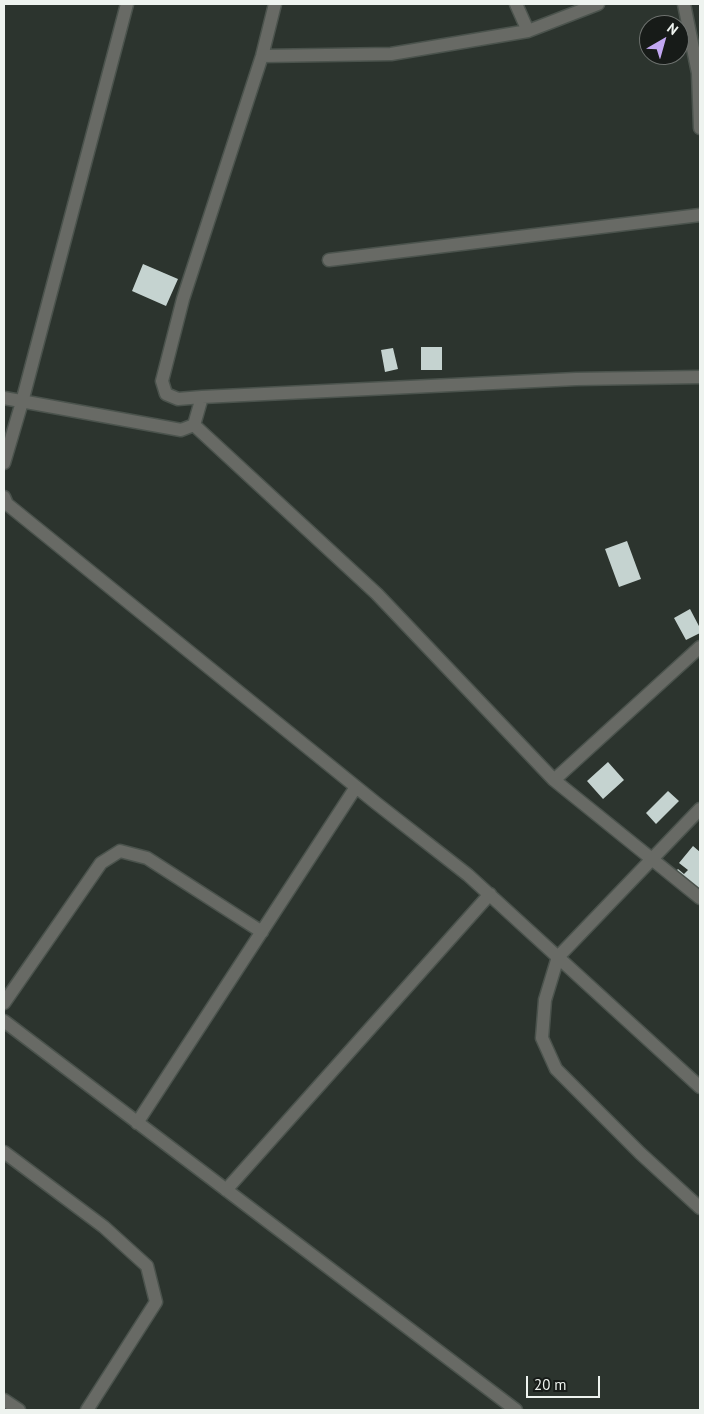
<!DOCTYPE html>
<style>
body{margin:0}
#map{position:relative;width:704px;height:1414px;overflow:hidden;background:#2c342e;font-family:"PT Sans",sans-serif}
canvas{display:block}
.frame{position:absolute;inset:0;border:5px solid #eef3ef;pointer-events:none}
.north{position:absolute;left:639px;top:15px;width:50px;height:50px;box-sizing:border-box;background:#171b18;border:1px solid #6d716e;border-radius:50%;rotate:38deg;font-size:14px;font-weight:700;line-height:20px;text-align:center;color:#eef3ef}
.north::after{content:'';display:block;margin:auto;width:18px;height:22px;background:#c2a7f2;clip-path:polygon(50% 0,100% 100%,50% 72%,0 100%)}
.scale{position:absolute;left:526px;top:1376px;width:74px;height:22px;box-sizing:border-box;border:2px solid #eef3ef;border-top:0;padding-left:6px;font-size:15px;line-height:18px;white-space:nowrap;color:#eef3ef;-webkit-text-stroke:4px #171b18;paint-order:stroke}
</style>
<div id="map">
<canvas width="704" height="1414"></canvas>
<div class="frame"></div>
<div class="north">N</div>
<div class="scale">20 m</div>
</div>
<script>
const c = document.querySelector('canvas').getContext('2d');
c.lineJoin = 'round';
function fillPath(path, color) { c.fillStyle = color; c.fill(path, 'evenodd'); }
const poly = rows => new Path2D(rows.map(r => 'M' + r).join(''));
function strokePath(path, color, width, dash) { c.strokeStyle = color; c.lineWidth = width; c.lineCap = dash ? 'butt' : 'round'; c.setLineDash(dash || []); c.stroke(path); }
fillPath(poly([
 [143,264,178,279,166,306,132,291],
 [421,347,442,347,442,370,421,370],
 [393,348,398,369,385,372,381,350],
 [627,541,641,579,619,587,605,549],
 [690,609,700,628,700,633,686,640,674,618],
 [608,762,624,780,603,799,587,781],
 [668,791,679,801,656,824,646,813],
 [693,846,700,852,700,890,676,871,678,869,684,874,688,870,679,863]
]), '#c5d3d0');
const minor = poly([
 [275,4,262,56,183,299,162,381,166,394,178,399,202,397,576,379,700,377],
 [516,4,528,31],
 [684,4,698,73,700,128],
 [262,56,391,54,528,31,598,4],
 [329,260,700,215],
 [4,398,181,430,194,425,202,397],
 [194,425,377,594,554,780,700,898],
 [4,463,22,402,127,4],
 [4,497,7,504,376,803,468,875,700,1087],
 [554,780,700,647],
 [700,809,558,957,545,1000,542,1038,556,1069,640,1153,700,1208],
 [4,1003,101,863,120,851,147,858,262,932],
 [4,1021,516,1410],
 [137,1123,356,787],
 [4,1152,104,1227,147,1266,156,1302,87,1410],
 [226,1190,490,894],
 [4,1400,19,1410]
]);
strokePath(minor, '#4b534d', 15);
strokePath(minor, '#686a65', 12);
</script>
